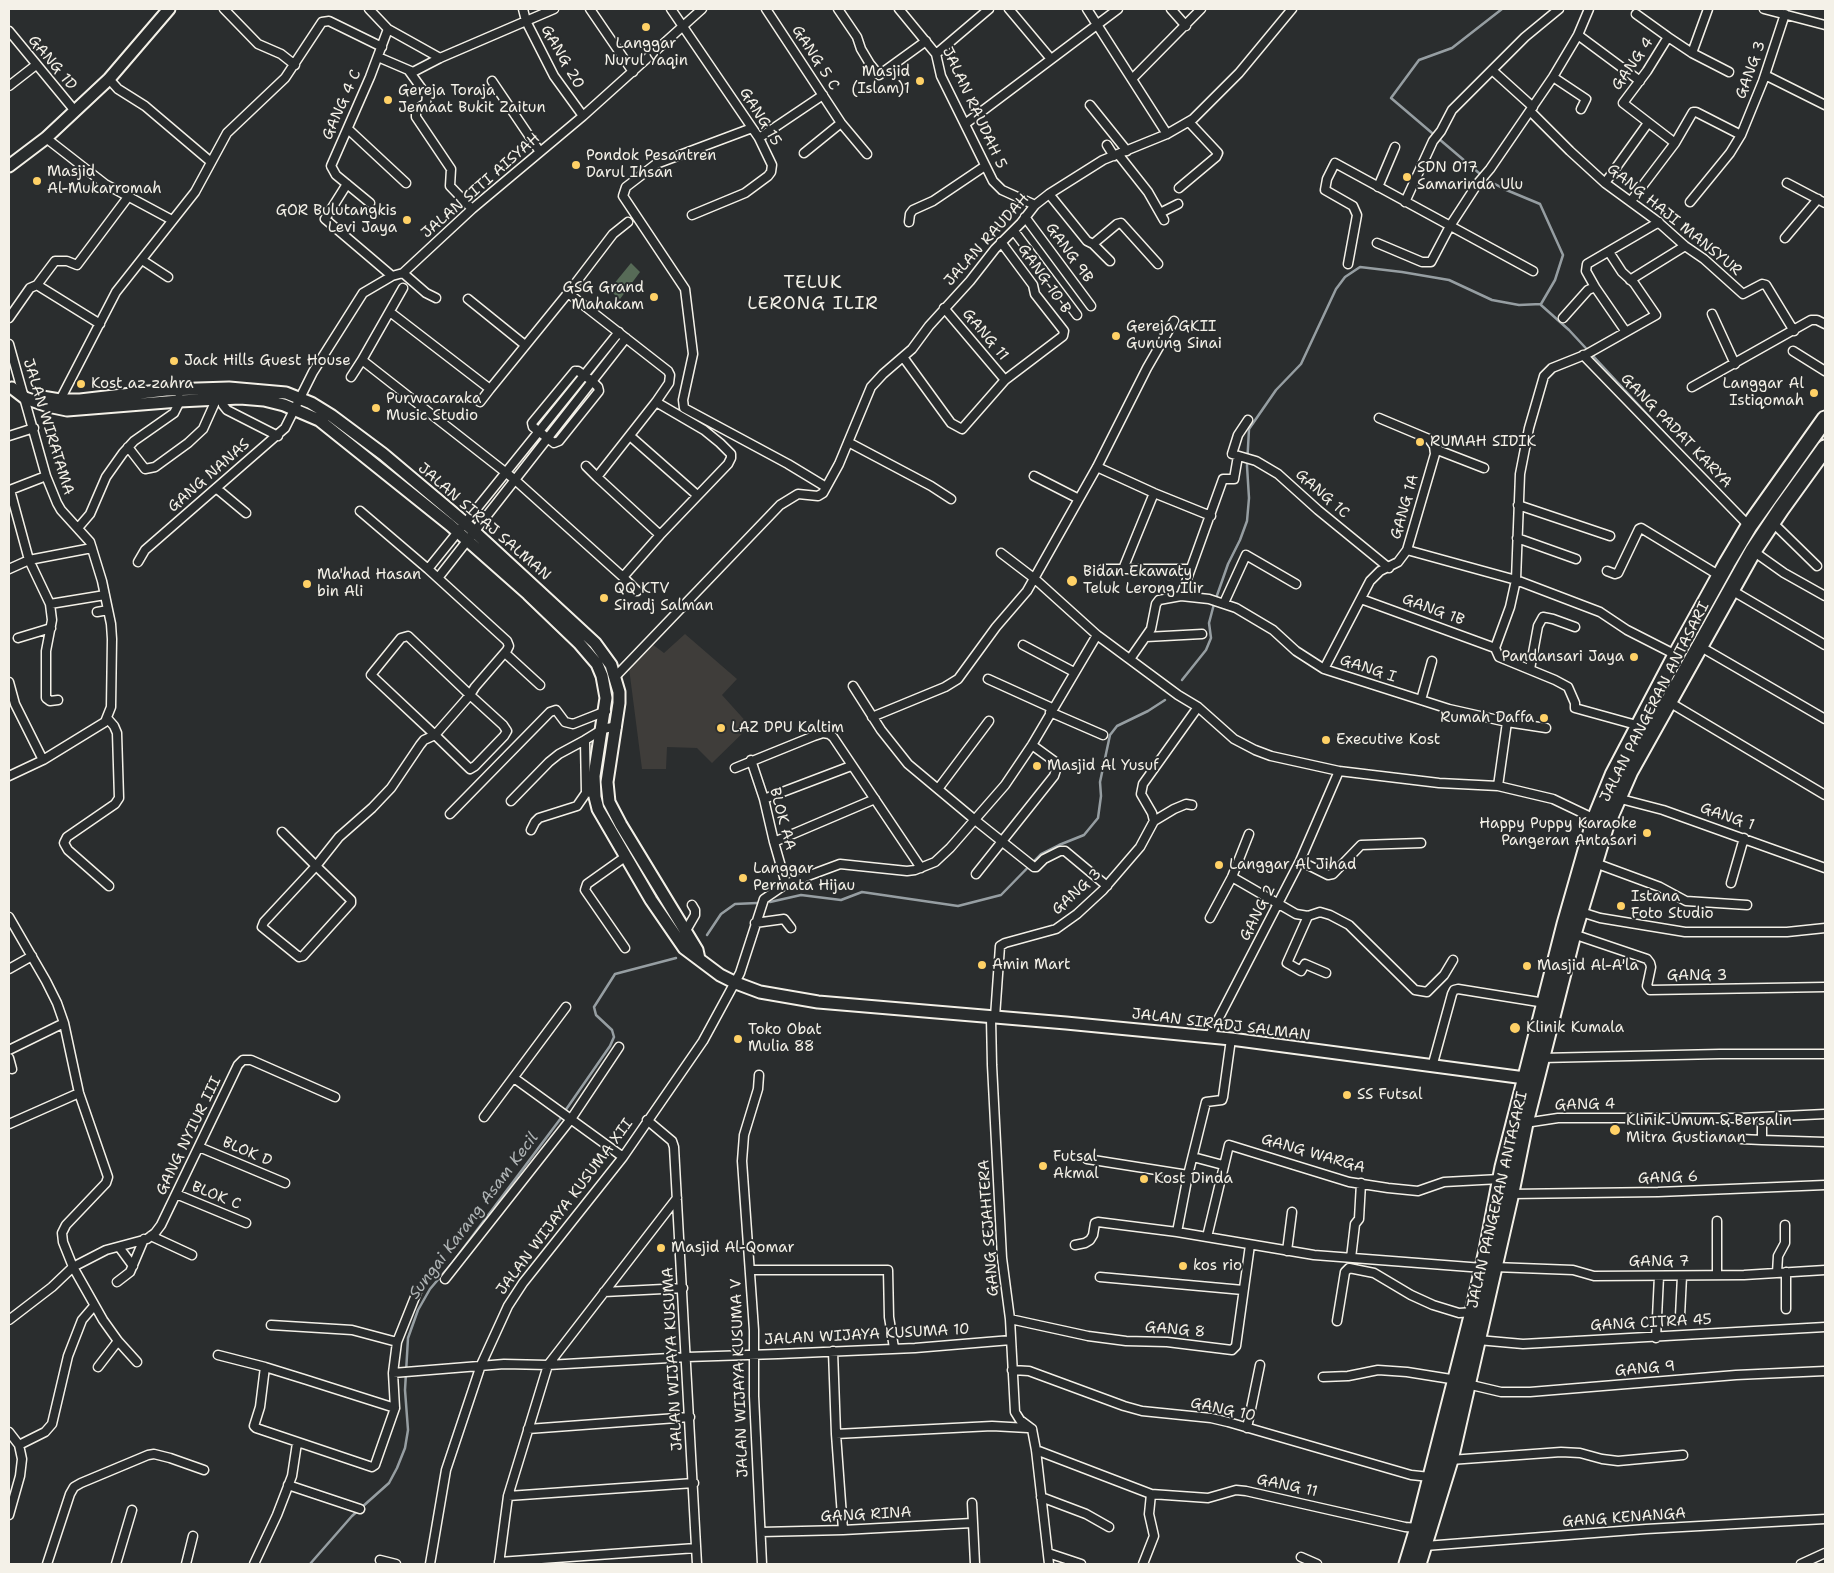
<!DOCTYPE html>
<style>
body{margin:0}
#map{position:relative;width:1834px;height:1573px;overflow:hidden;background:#2a2d2e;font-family:"Shantell Sans",sans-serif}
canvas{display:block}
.frame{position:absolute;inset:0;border:10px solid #f4f1e8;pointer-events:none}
</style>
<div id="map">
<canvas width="1834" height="1573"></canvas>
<div class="frame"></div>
</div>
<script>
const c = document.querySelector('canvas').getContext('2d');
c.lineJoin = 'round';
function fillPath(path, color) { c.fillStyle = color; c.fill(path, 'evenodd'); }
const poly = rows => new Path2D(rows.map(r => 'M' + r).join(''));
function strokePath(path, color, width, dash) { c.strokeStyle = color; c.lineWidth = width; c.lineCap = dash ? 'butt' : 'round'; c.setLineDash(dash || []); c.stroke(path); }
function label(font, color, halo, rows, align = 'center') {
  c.font = font + ' "Shantell Sans",sans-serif'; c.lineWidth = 4; c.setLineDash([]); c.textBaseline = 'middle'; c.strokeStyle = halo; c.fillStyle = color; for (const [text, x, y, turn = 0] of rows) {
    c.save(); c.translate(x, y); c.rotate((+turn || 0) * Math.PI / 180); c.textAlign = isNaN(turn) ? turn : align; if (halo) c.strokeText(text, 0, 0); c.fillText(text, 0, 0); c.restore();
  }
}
fillPath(poly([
 [685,634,737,679,722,695,750,726,712,763,697,748,667,747,666,769,642,769,629,668,652,644,664,653]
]), '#3f3d3a');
fillPath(poly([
 [631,263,640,272,620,299,609,290]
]), '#576b57');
strokePath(poly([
 [1541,305,1569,330,1696,467],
 [1182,680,1206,650,1211,638,1209,623,1214,604,1228,564,1240,540,1247,521,1249,498,1247,466,1249,429,1276,390,1301,364,1336,289,1345,277,1360,267,1402,272,1449,280,1492,300,1519,305,1541,304,1555,280,1563,255,1540,204,1504,189,1486,179,1391,98,1419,60,1452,48,1502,9],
 [770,902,801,895,841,900,862,892,958,906,1001,895,1041,854,1059,845,1084,835,1098,818,1101,796,1100,782,1110,735,1117,726,1148,711,1165,700],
 [707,935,721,914,735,904,757,903],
 [565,1111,610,1046,614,1037,612,1030,596,1015,594,1007,615,974,676,958],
 [310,1564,352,1516,389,1483,397,1468,405,1448,408,1430,405,1390,408,1338,418,1310,430,1289,453,1262,561,1118]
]), '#969ea2', 2.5);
const street = poly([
 [224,9,258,44,281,54,295,65],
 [369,9,388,29,370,77,331,166,336,175,370,203],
 [523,9,526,21,554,76,583,116],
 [590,9,633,72],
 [671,9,759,138,772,165,771,172,768,176,745,193,692,215],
 [766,9,841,123,867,154],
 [838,9,857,37,861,49,870,64,879,75,926,41],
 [899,9,936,54,941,76,993,181,1002,190,1035,205],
 [1009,9,1051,59],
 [1087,9,1167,134],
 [1171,9,1186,26],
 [1764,9,1825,25],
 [1636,14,1668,37],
 [388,29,440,58],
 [9,31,75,111],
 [1578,35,1640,81],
 [1692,53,1708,9],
 [936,54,989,9],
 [378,57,413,72,440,58,554,9],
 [1492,70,1533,107],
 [409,71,427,96,426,103,416,110,416,117,451,169,450,186,472,209],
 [1765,75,1825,105],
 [1553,77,1586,99,1581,109],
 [109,79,118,89,145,106,211,162],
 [1132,79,1201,9],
 [492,81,540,152],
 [9,86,36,65],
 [1090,105,1127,151],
 [1530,111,1570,151,1605,183,1657,221,1685,246,1704,259,1743,294,1762,284,1766,285,1794,331],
 [965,124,1118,9],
 [752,128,656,164,626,187,623,196,685,289,693,354,683,400,684,408,788,464,826,487],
 [348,129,406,183],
 [46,138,105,184,172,220],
 [759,138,823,95],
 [1675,143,1623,103,1647,71,1668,37,1692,53,1729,72],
 [1107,145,1114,156],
 [804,153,841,123],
 [1118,154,1148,192,1164,220],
 [1605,183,1648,123],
 [1787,183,1825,203],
 [347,184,325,219,392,276],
 [1378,187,1395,147],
 [1179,188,1216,157,1218,153,1189,122],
 [1049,194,1087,241,1093,244,1110,261],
 [1631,201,1675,143,1693,112,1696,112,1741,135],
 [1405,202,1433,141,1441,131,1452,110,1525,37,1559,9],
 [1690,202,1730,153,1741,135,1763,81,1785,14],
 [1160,213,1178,204],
 [1025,217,1091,306],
 [909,222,910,214,913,210,933,201,985,166],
 [1014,231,1077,315],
 [1785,238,1818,199],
 [1377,243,1422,262,1431,262,1450,226,1478,183,1490,169,1553,77,1578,35,1589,9],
 [1093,244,1117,224,1121,223,1158,264],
 [142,260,168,277],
 [1348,264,1357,215,1353,206,1325,190,1327,179,1335,163,1533,271],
 [403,273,426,293,436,298],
 [1630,280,1685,246],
 [37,285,55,261,67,261,77,265,128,197],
 [1595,287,1586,271,1587,264,1659,222],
 [403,288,362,360,514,479,623,577,660,535,728,464,731,458,731,454,720,443,704,430,656,402],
 [568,293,668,371,670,375,669,383,656,402,597,477,660,535],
 [468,299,525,345],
 [944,308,1005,380],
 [390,312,490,389,568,293,613,234,628,222],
 [1712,314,1735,364],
 [9,318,30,288,37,285,100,324],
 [1563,318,1588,290,1595,287,1626,332],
 [9,344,46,476,57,503,61,510,90,542,102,581,111,624,112,639,111,707,105,722,43,760,9,776],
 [1793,351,1825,371],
 [1583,355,1749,526],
 [903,357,951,423,962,429,1005,380,1063,336,1064,331,1035,294,1033,285,1001,242],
 [575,371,578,371,592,381,598,387,599,391,559,441,554,443,533,427,532,423,575,371],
 [351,377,362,360],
 [1692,387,1811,320,1817,320,1825,324],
 [222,399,223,405,227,410,278,436],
 [59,402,116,292,195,192,227,133,285,78,322,22,329,21,382,47],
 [480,402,490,389],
 [1248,420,1238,435,1232,454,1256,461,1278,474,1318,510,1389,568],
 [9,436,34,428],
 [630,436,697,495],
 [848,442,931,486,951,499],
 [128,447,145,469,155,467,188,443,203,429,216,400],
 [1435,449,1484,468],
 [586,466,597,477],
 [1097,467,1154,493,1211,516],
 [46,476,10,490,29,560,50,604,52,620,46,651,46,698,50,701,58,700],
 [1034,476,1079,499],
 [216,488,246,513],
 [1518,505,1610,536],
 [1772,522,1817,566],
 [78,528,90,514,106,477,123,453,134,441,174,413,178,405,179,398],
 [1517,538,1576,559],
 [1407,550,1516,580,1600,612,1627,630,1676,655],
 [1753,551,1784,573,1825,596],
 [1001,553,1035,579,1097,635,1178,695,1198,707,1234,739,1255,750,1271,756,1339,771,1439,783,1498,786,1553,799,1595,819],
 [138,562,145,550,285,428,313,372,363,293,392,276,403,273,472,209,583,116,702,9],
 [9,569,29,560,92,548],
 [428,569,619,332],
 [1103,569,1190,569],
 [1123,569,1154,493],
 [1607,571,1615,574,1618,573,1639,529,1641,528,1720,576],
 [623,577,637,591],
 [438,578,626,338],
 [1733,591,1825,645],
 [1181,596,1223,479,1234,479,1238,456],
 [1361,599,1495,648],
 [1224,603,1246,555,1296,584],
 [50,604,105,595],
 [97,612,108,610],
 [1146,637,1202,634],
 [18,638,51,628],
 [1023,645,1074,672],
 [1701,647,1825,719],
 [1495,648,1510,607,1516,580,1520,474,1529,428,1544,376,1552,368,1587,354,1656,315,1634,283,1622,272,1609,252],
 [1495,648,1499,657,1555,680,1568,687,1575,703,1575,708,1640,726],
 [505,653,540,685],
 [1130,659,1151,629,1156,604,1159,600,1181,596,1209,599,1236,608,1273,630,1296,651,1324,669,1449,709,1507,722,1546,728],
 [1324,669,1370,581,1380,571,1398,562,1407,550,1435,454,1434,446,1429,439,1379,418],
 [1530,669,1538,626,1543,617,1553,619,1575,627],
 [616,676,780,505,798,494,818,496,823,493,839,464,871,387,883,374,912,349,929,326,970,281,995,249,1021,223,1035,205,1049,194,1103,160,1167,134,1193,119,1239,73,1292,9],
 [988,679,1052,708],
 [9,682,15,704,43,760],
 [853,686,881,730,908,764,975,820,1034,867,1036,867,1044,859,1060,851,1065,851,1107,886],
 [1421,700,1432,661],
 [1669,702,1825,795],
 [1050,712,1103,735],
 [872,717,945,687,958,679,996,627,1027,591,1097,467,1147,368,1174,321],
 [107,718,114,726,117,733,119,798,115,804,67,837,64,843,68,850,109,886],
 [585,740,603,729,617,726],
 [751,760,764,799,774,842,786,884],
 [735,768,814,736,823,733,829,734,833,737,921,868],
 [1498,786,1507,722],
 [938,789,989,721],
 [1617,798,1663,810,1825,868],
 [764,799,851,766],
 [511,801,549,762,559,754,585,740,586,793,594,792],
 [450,814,550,712,556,710,565,722,573,724,606,711],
 [1154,821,1174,809,1186,804,1192,805],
 [531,830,535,822,539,818,577,806,586,793],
 [282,832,316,866,264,922,262,927,299,957,303,956,351,903,351,900,316,866,339,837,372,808,391,788,420,745,424,740,435,735,470,695,503,725,507,731,504,736,475,766,470,769,435,735,371,675,401,638,408,636,470,695,475,687,507,650,509,646,507,641,428,569,360,511],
 [774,842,875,799],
 [625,857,587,884,585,890,625,948],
 [1300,861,1328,875,1333,874,1361,845,1421,843],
 [1595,863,1660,887,1686,901,1747,905],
 [976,874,1054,776,1057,767,1054,761,1032,745],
 [1232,877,1296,914,1308,916,1320,912,1330,915,1349,925,1415,990,1427,992,1444,975,1453,960],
 [1731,883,1744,838],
 [1581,912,1600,918,1685,932,1787,932,1825,928],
 [1308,916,1287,963,1301,971,1305,964,1326,973],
 [9,917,46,981,57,1003,64,1023,79,1093,108,1177,106,1183,66,1225,62,1233,63,1242,73,1267,52,1287,9,1320],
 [1210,918,1232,877,1249,834],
 [755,923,784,919,791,928],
 [684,934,695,915,695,910,692,905],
 [1573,934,1647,959,1650,963,1651,967,1647,986,1650,990,1825,987],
 [9,969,32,956],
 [995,1017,1000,946,1005,943,1056,929,1077,914,1103,890,1140,847,1154,821,1152,813,1141,794,1143,784,1198,707],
 [991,1018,992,1065,1002,1258,1010,1319,1015,1412,1020,1420,1032,1429],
 [1209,1037,1300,861,1339,771],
 [9,1050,64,1023],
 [9,1058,12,1069],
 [1541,1058,1720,1054,1825,1054],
 [1432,1067,1452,994,1454,990,1458,989,1545,1003],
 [759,1075,758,1089,744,1135,742,1161,754,1330,754,1396,762,1564],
 [514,1078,623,1157],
 [484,1117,566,1007],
 [647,1120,672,1141,674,1147,697,1564],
 [1525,1123,1558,1118,1741,1118,1825,1114],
 [9,1124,79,1093],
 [1741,1139,1762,1140,1762,1117],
 [1762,1140,1825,1142],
 [199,1147,285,1183],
 [1193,1157,1223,1165],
 [1087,1159,1188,1175],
 [176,1194,246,1223],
 [1511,1194,1658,1192,1825,1185],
 [1717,1221,1717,1275],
 [1177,1232,1188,1175,1206,1102,1222,1100,1223,1097,1231,1039],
 [151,1236,192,1255],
 [1207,1237,1229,1145,1349,1182,1388,1188,1418,1191,1444,1182,1500,1179],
 [1075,1245,1085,1243,1090,1240,1093,1235,1095,1223,1098,1222,1177,1232,1314,1255,1483,1268],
 [119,1247,133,1266],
 [1287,1251,1292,1212],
 [1351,1258,1355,1224,1359,1219,1361,1183],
 [1494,1267,1573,1270,1594,1276,1744,1275,1825,1270],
 [750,1270,888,1270,889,1317,894,1348],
 [1777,1273,1778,1256,1785,1243,1785,1225],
 [1100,1277,1243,1290],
 [445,1279,571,1119,619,1047],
 [117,1282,130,1272,144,1239],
 [417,1292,397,1342,393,1373,504,1364,548,1365,687,1357,778,1354,915,1348,1011,1340],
 [604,1292,683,1288],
 [1786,1309,1786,1272],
 [1680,1316,1682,1276],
 [1010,1319,1088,1336,1126,1341,1167,1342,1232,1350,1236,1346,1250,1245],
 [1337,1321,1345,1272,1349,1268,1374,1273,1411,1295,1433,1305,1459,1313,1473,1312],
 [271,1325,352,1330,397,1342],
 [1656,1338,1659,1276],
 [1478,1340,1523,1344,1825,1327],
 [833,1351,836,1434,843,1530],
 [218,1355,265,1367,307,1380,395,1408,375,1465,372,1467,369,1466,256,1428,254,1426,260,1407,265,1367],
 [137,1362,118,1341,103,1320,73,1267,106,1250,147,1239,155,1233,161,1225,238,1065,243,1060,251,1060,335,1097],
 [98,1367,118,1341],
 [1012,1370,1029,1371,1124,1406,1142,1411,1211,1418,1228,1422,1411,1475,1430,1477],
 [393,1373,395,1408],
 [1323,1377,1348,1376,1378,1370,1407,1372,1457,1380],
 [1467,1384,1501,1392,1530,1392,1736,1375,1825,1371],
 [1247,1428,1260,1365],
 [528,1429,690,1417],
 [1032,1429,1036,1450,1049,1564],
 [9,1432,19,1445,22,1459,20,1476,9,1515],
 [836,1434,992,1426,1028,1428],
 [19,1445,45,1432,52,1424,68,1356,82,1320,94,1306],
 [1036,1450,1151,1494,1208,1498,1236,1490,1246,1491,1405,1527,1418,1528],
 [1450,1460,1561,1452,1580,1453,1602,1459,1618,1461,1683,1455],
 [288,1485,360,1509],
 [508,1496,694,1483],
 [1041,1497,1086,1514,1109,1527],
 [972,1503,975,1564],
 [761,1532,843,1530,972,1523],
 [1425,1546,1646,1529,1825,1519],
 [1048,1553,1081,1564],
 [1301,1557,1317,1564],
 [380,1560,396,1564],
 [499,1562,696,1548],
 [47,1564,70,1494,74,1487,81,1483,148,1455,154,1454,170,1458,204,1470],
 [116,1564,132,1510],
 [186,1564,193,1536],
 [254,1564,277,1515,292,1476,297,1443],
 [430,1564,446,1470,481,1365,508,1306,523,1283,623,1157,703,1041,740,973,764,899,786,884,840,864,907,871,915,870,935,862,950,848,1005,785,1032,745,1097,635],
 [499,1564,508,1496,548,1365,677,1198],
 [1143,1564,1154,1536,1149,1514,1151,1494],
 [1801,1564,1825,1553]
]);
const secondary = poly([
 [9,166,46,138,109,79,169,9],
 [12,388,25,398,48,406,67,410,179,401,240,398,264,400,284,405,319,420,450,525,528,594,579,643,597,664,602,676,606,698,594,776,595,797,598,809,651,900,684,948,720,975,736,983,760,992,818,1002,1066,1023,1231,1039,1525,1078],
 [42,397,60,400,80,400,166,390,229,388,286,393,311,403,332,416,383,454,465,523,595,643,611,665,619,692,619,703,607,782,609,802,621,825,697,950,699,959]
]);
const highway = poly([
 [1407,1564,1418,1528,1473,1312,1487,1250,1503,1167,1565,924,1595,819,1613,775,1676,655,1727,563,1749,526,1825,419],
 [1418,1564,1450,1460,1510,1197,1525,1123,1573,934,1605,828,1630,771,1753,551,1781,509,1825,448]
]);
strokePath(street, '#f4f1e8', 11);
strokePath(secondary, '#f4f1e8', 15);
strokePath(highway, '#f4f1e8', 19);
strokePath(street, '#2a2d2e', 8);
strokePath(secondary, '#2a2d2e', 11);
strokePath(highway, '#2a2d2e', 15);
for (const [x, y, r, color] of [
 [646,27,5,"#ffd166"],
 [920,81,5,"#ffd166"],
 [388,100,5,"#ffd166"],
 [576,165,5,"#ffd166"],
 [1407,177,5,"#ffd166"],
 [37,181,5,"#ffd166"],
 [407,220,5,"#ffd166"],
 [654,297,5,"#ffd166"],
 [1116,336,5,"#ffd166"],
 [174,361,5,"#ffd166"],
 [81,384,5,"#ffd166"],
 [1814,393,5,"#ffd166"],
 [376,408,5,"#ffd166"],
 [1420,442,5,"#ffd166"],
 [1072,581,6,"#ffd166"],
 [307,584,5,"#ffd166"],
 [604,598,5,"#ffd166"],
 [1634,657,5,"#ffd166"],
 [1544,718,5,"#ffd166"],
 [721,728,5,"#ffd166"],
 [1326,740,5,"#ffd166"],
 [1037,766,5,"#ffd166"],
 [1647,833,5,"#ffd166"],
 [1219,865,5,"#ffd166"],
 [743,878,5,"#ffd166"],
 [1621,906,5,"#ffd166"],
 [982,965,5,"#ffd166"],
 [1527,966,5,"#ffd166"],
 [1515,1028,6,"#ffd166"],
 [738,1039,5,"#ffd166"],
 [1347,1095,5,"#ffd166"],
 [1615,1130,6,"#ffd166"],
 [1043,1166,5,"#ffd166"],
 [1144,1179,5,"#ffd166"],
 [661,1248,5,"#ffd166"],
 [1183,1266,5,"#ffd166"]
]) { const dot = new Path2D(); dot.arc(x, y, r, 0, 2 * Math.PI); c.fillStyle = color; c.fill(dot); strokePath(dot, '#2a2d2e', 2); }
label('15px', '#f4f1e8', '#2a2d2e', [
 ["Langgar",646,44,"center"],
 ["Nurul Yaqin",646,61,"center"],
 ["Masjid",910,72,"right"],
 ["(Islam)1",910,89,"right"],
 ["Gereja Toraja",398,91],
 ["Jemaat Bukit Zaitun",398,108],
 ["Pondok Pesantren",586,156],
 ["Darul Ihsan",586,173],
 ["SDN 017",1417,168],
 ["Samarinda Ulu",1417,185],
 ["Masjid",47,172],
 ["Al-Mukarromah",47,189],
 ["GOR Bulutangkis",397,211,"right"],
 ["Levi Jaya",397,228,"right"],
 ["GSG Grand",644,288,"right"],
 ["Mahakam",644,305,"right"],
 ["Gereja GKII",1126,327],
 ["Gunung Sinai",1126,344],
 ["Jack Hills Guest House",184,361],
 ["Kost az zahra",91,384],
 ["Langgar Al",1804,384,"right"],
 ["Istiqomah",1804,401,"right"],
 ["Purwacaraka",386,399],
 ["Music Studio",386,416],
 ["RUMAH SIDIK",1430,442],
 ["Bidan Ekawaty",1083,572],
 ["Teluk Lerong Ilir",1083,589],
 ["Ma'had Hasan",317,575],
 ["bin Ali",317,592],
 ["QQ KTV",614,589],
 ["Siradj Salman",614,606],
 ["Pandansari Jaya",1624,657,"right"],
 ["Rumah Daffa",1534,718,"right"],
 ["LAZ DPU Kaltim",731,728],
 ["Executive Kost",1336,740],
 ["Masjid Al Yusuf",1047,766],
 ["Happy Puppy Karaoke",1637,824,"right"],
 ["Pangeran Antasari",1637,841,"right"],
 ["Langgar Al Jihad",1229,865],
 ["Langgar",753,869],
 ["Permata Hijau",753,886],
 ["Istana",1631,897],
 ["Foto Studio",1631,914],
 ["Amin Mart",992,965],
 ["Masjid Al-A'la",1537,966],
 ["Klinik Kumala",1526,1028],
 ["Toko Obat",748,1030],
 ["Mulia 88",748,1047],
 ["SS Futsal",1357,1095],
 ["Klinik Umum & Bersalin",1626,1121],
 ["Mitra Gustianan",1626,1138],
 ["Futsal",1053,1157],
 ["Akmal",1053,1174],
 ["Kost Dinda",1154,1179],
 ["Masjid Al-Qomar",671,1248],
 ["kos rio",1193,1266]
], 'left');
label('15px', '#f4f1e8', '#2a2d2e', [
 ["GANG 20",562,57,60],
 ["GANG 5 C",815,58,57],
 ["GANG 1D",52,63,50],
 ["GANG 4",1633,64,-55],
 ["GANG 3",1751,70,-70],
 ["GANG 4 C",342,105,-66],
 ["JALAN RAUDAH 5",974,108,65],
 ["GANG 15",760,117,58],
 ["JALAN SITI AISYAH",481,186,-41],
 ["GANG HAJI MANSYUR",1674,220,39],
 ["JALAN RAUDAH",987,240,-48],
 ["GANG 9B",1069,253,54],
 ["GANG 10 B",1044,279,55],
 ["GANG 11",985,335,50],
 ["JALAN WIRATAMA",48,427,73],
 ["GANG PADAT KARYA",1676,431,46],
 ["GANG NANAS",209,476,-41],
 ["GANG 1C",1322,494,41],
 ["GANG 1A",1405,507,-74],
 ["JALAN SIRAJ SALMAN",484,522,41],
 ["GANG 1B",1433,610,20],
 ["GANG I",1368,669,18],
 ["JALAN PANGERAN ANTASARI",1655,702,-63],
 ["GANG 1",1727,817,19],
 ["BLOK AA",782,819,75],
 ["GANG 3",1077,892,-42],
 ["GANG 2",1258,913,-63],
 ["GANG 3",1697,976],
 ["JALAN SIRADJ SALMAN",1221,1025,7],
 ["GANG 4",1585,1105,-1],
 ["GANG NYIUR III",189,1136,-64],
 ["BLOK D",247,1152,23],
 ["GANG WARGA",1313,1154,16],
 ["GANG 6",1668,1178,-2],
 ["BLOK C",216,1196,22],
 ["JALAN PANGERAN ANTASARI",1498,1200,-77],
 ["JALAN WIJAYA KUSUMA XII",565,1207,-53],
 ["GANG SEJAHTERA",989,1228,-94],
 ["GANG 7",1659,1262],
 ["GANG CITRA 45",1651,1323,-3],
 ["GANG 8",1175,1330,5],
 ["JALAN WIJAYA KUSUMA 10",867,1335,-3],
 ["JALAN WIJAYA KUSUMA",673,1359,-93],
 ["GANG 9",1645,1369,-5],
 ["JALAN WIJAYA KUSUMA V",740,1378,-92],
 ["GANG 10",1223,1410,12],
 ["GANG 11",1287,1486,12],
 ["GANG RINA",866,1515,-3],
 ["GANG KENANGA",1624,1518,-4]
]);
label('italic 16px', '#aeb3b4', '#2a2d2e', [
 ["Sungai Karang Asam Kecil",474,1216,-53]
]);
c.letterSpacing = '1px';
label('18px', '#f4f1e8', '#2a2d2e', [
 ["TELUK",813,283],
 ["LERONG ILIR",813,304]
]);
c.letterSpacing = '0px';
</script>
